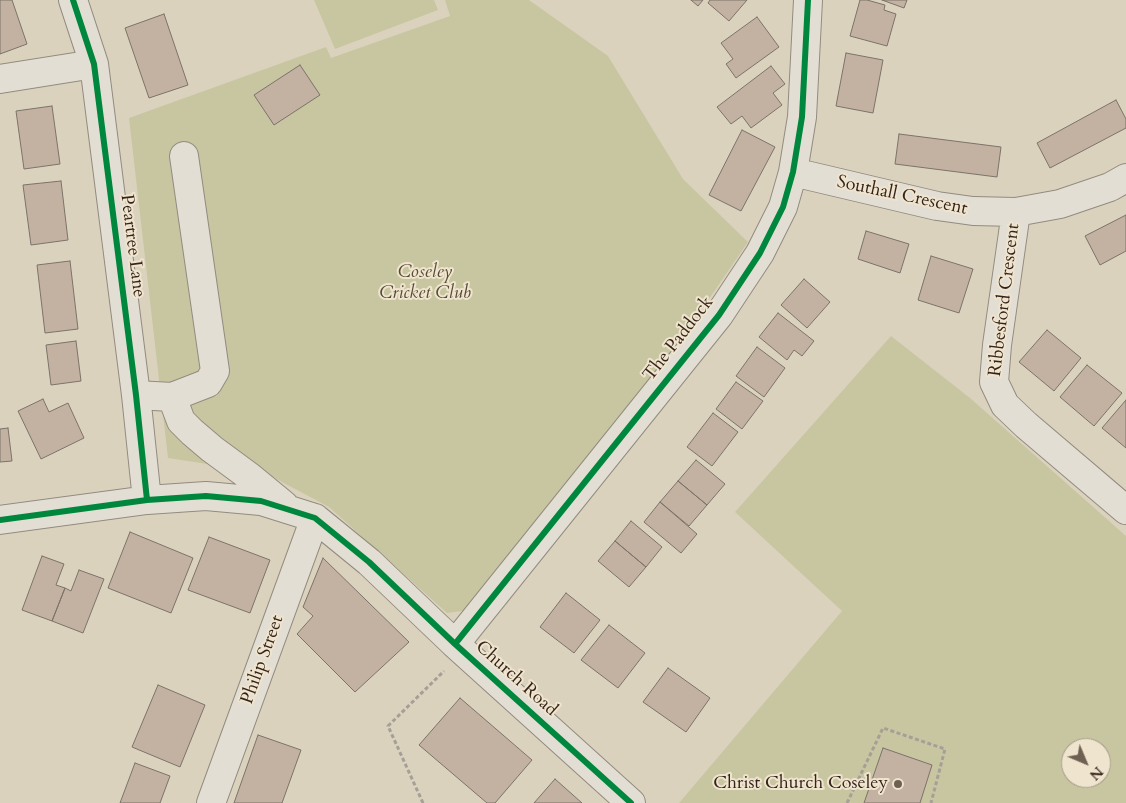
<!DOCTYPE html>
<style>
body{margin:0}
#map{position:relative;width:1126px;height:803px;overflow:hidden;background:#dbd2be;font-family:Cardo,serif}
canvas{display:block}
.north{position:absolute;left:1061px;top:738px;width:50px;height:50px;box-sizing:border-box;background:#efe4cd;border:1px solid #a59786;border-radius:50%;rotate:135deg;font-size:14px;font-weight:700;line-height:20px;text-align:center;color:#35231b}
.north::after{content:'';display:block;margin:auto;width:18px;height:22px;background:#6f6054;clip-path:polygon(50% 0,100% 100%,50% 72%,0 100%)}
</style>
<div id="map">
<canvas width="1126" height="803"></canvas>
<div class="north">N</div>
</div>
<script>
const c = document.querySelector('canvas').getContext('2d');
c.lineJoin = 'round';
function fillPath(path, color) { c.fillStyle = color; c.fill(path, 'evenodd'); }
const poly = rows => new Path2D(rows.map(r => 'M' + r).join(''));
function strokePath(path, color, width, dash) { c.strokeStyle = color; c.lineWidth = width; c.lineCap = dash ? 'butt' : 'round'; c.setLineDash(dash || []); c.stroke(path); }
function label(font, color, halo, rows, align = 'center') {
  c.font = font + ' Cardo,serif'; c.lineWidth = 4; c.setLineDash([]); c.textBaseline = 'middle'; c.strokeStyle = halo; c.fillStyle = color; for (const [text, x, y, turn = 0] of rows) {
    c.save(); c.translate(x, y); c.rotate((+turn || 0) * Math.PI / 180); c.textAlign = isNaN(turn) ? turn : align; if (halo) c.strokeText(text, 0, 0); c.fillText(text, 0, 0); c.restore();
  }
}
fillPath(poly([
 [314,0,434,0,438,10,335,49],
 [445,0,529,0,608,56,683,179,748,242,622,426,470,610,447,613,329,507,265,473,168,458,129,118,326,47,331,58,450,16],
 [891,336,970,398,1126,536,1126,803,679,803,842,611,735,512],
 [1071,748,1101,748,1101,778,1071,778]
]), '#c8c6a1');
const building = poly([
 [0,0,12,0,27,44,0,54,0,0],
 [691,0,703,0,698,6,691,0],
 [710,0,747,0,729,21,708,3,710,0],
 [860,0,867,0,885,5,884,10,896,14,887,46,850,36,860,0],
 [882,0,907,0,904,8,882,0],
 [164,14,188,85,149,98,125,28,164,14],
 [757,17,779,47,736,78,726,64,733,59,721,43,757,17],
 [846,53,883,60,873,113,836,106,846,53],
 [300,65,320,95,274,125,254,95,300,65],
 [771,66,785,84,773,93,782,105,751,128,742,116,731,124,717,107,771,66],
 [1116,100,1126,119,1126,128,1050,168,1037,143,1116,100],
 [52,106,60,164,24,169,16,111,52,106],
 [742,130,775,147,741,211,709,195,742,130],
 [899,134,1001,147,997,177,895,164,899,134],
 [61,181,68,240,31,245,23,185,61,181],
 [1126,215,1126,251,1100,265,1085,236,1126,215],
 [866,231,909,244,900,273,858,259,866,231],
 [931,256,973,269,959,313,918,300,931,256],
 [70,261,78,329,45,333,37,265,70,261],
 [804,279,830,302,807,328,781,305,804,279],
 [778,313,814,341,802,356,794,350,787,360,759,337,778,313],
 [1047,330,1081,358,1054,391,1019,362,1047,330],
 [76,341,81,381,51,385,46,345,76,341],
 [757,347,785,368,764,397,736,376,757,347],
 [1087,365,1122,393,1094,426,1060,397,1087,365],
 [736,382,763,401,742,429,716,409,736,382],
 [43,399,49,412,68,403,84,438,41,459,18,411,43,399],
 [1126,400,1126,448,1102,428,1126,400],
 [713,413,738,432,712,466,687,447,713,413],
 [8,428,12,461,0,462,0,429,8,428],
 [696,460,725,484,707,505,678,481,696,460],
 [678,481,707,505,689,526,660,502,678,481],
 [660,502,697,534,681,553,644,522,660,502],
 [631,521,662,547,646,567,615,541,631,521],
 [130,532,193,558,171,613,108,588,130,532],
 [209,537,270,560,250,613,188,590,209,537],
 [615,541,646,567,629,587,598,561,615,541],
 [42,556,64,564,56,585,65,588,52,621,22,610,42,556],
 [323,558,409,642,355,692,297,634,313,616,303,607,323,558],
 [79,570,104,579,83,633,52,621,65,588,71,591,79,570],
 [566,593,600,620,574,653,540,627,566,593],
 [609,625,645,653,618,688,581,660,609,625],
 [668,668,710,698,686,732,643,702,668,668],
 [158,685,205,705,180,767,132,747,158,685],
 [460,698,532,760,495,803,487,803,419,745,460,698],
 [258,735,301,750,282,803,234,803,258,735],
 [883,748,932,765,920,803,864,803,883,748],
 [135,763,170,776,160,803,120,803,135,763],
 [555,779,582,803,534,803,555,779]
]);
fillPath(building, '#c3b2a1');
strokePath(building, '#7b7369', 1);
const minor = poly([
 [73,0,94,64,136,395,147,500],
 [0,79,94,64],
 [793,172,937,206,973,211,1016,212,1060,204,1110,187,1126,178],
 [1016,212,997,345,994,382,1005,405,1026,425,1126,510],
 [136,395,172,397,208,383,215,371,184,156],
 [172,397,181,421,192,432,212,449,250,477,284,505],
 [0,520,147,500,206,496,261,501,315,518,369,562,455,644,631,803],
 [455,644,719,315,760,253,783,207,793,172,802,117,808,0],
 [211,803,315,518]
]);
strokePath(minor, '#928b7f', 30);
strokePath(poly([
 [423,803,388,726,444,671],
 [847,803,883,728,945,749,931,803]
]), '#a59f97', 3, [4, 2.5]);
strokePath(minor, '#e3ded4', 28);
strokePath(poly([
 [73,0,94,64,136,395,147,500],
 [0,520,147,500,206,496,261,501,315,518,369,562,455,644,631,803],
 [455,644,719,315,760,253,783,207,793,172,802,117,808,0]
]), '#00873e', 6);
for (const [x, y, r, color] of [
 [898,784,5,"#6f6054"]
]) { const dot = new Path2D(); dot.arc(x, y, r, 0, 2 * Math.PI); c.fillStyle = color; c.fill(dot); strokePath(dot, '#efe4cd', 2); }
label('18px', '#35231b', '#efe4cd', [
 ["Southall Crescent",902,196,12],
 ["Peartree Lane",132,246,83],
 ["Ribbesford Crescent",1005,300,-83],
 ["The Paddock",679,339,-52],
 ["Philip Street",263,660,-70],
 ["Church Road",516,679,42]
]);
label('italic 18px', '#564a36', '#efe4cd', [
 ["Coseley",425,273],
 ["Cricket Club",425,294]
]);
label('18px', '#35231b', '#efe4cd', [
 ["Christ Church Coseley",888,784]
], 'right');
</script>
